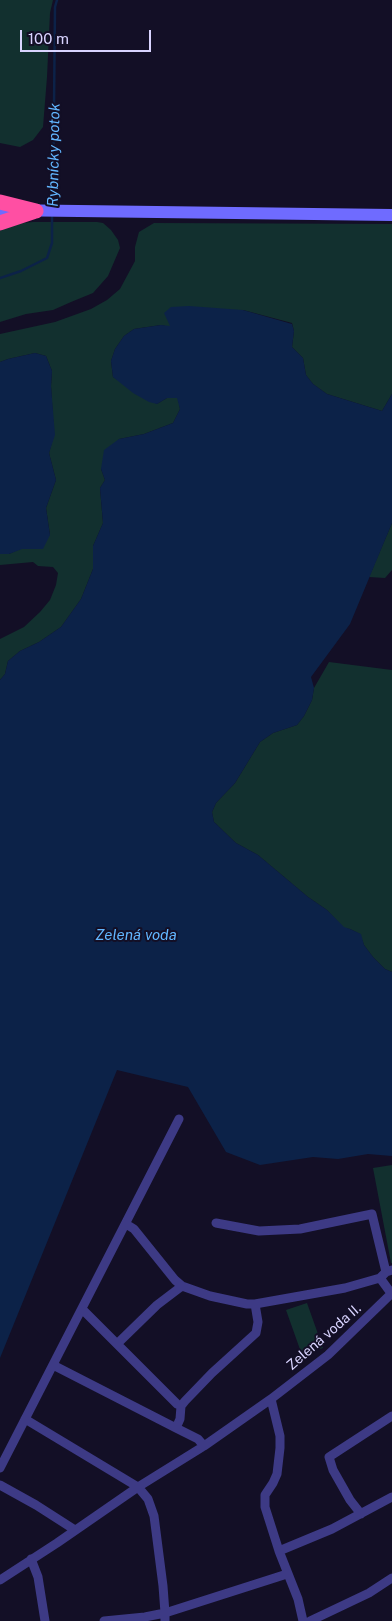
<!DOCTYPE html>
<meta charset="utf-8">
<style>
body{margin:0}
#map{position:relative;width:392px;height:1621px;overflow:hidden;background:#130f26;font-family:"Public Sans",sans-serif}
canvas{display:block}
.scale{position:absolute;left:20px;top:30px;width:131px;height:22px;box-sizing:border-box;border:2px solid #d9d4ff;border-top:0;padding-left:6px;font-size:15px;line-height:18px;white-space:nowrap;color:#d9d4ff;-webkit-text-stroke:4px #130f26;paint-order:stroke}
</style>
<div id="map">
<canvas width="392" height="1621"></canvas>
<div class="scale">100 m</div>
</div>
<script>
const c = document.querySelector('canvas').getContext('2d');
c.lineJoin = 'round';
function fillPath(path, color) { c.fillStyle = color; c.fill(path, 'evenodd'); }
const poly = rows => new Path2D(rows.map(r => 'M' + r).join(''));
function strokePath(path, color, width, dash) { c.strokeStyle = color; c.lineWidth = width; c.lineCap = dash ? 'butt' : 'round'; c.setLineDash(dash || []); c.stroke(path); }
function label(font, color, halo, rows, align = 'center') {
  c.font = font + ' "Public Sans",sans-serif'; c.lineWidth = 4; c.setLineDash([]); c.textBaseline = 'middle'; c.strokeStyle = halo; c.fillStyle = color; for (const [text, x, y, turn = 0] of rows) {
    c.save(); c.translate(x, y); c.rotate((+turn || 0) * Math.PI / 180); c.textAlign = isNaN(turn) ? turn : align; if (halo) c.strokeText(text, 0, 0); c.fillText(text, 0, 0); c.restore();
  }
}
fillPath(poly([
 [0,0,53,0,50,13,47,77,43,127,33,140,20,147,0,143],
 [0,194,14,224,33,222,97,222,103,223,111,230,118,240,120,248,108,276,93,293,71,302,53,310,26,314,0,322],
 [154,223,392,224,392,394,382,411,327,394,313,384,306,375,303,358,292,347,294,331,292,323,243,310,170,327,161,325,134,329,124,336,115,349,111,361,113,377,157,404,167,398,178,398,180,409,173,423,144,434,119,439,101,469,105,480,100,488,103,523,93,546,93,569,81,599,61,627,39,642,20,651,8,661,5,674,0,680,0,639,24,627,40,612,50,600,56,585,58,573,53,567,38,566,33,562,0,565,0,554,9,554,50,535,46,508,56,480,49,453,54,435,51,386,52,371,46,356,35,353,8,359,0,362,0,334,55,322,91,309,107,300,120,289,135,261,135,247,139,232],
 [392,523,392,570,385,578,369,577],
 [329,662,392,670,392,972,385,969,373,957,364,945,360,934,350,929,344,928,327,910,308,897,258,855,236,843,214,822,212,812,216,803,235,783,260,742,273,733,297,725,304,716,312,700,314,688],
 [392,1165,392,1263,391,1263,373,1168],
 [307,1303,323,1348,302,1355,286,1310]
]), '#12302f');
fillPath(poly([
 [189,306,243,310,292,324,294,331,292,347,303,358,306,375,313,384,327,394,382,411,392,394,392,523,350,624,311,677,314,688,312,700,304,716,297,725,273,733,260,742,235,783,216,803,212,812,214,822,236,843,258,855,308,897,327,910,344,927,350,929,361,934,364,945,373,957,385,969,392,972,392,1156,368,1154,338,1159,313,1157,260,1165,226,1152,188,1087,117,1070,0,1358,0,680,5,674,8,661,20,651,39,642,61,627,81,599,93,569,93,546,103,523,100,488,105,480,101,469,104,450,119,439,144,434,173,423,180,409,177,398,167,398,157,404,149,402,133,393,113,377,111,361,115,349,124,336,134,329,161,325,170,326,164,313,171,307],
 [35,353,46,356,52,371,51,386,55,435,49,453,56,480,46,508,50,535,43,549,22,549,9,554,0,554,0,362,8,359]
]), '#0c2248');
strokePath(poly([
 [53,206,55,7,57,0],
 [0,278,21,271,47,258,52,243,52,214]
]), '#0c2248', 2.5);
strokePath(poly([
 [216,1223,259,1231,300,1229,372,1214,386,1272],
 [126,1224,134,1229,175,1280,182,1286,210,1296,247,1304,255,1304,345,1288,380,1278,386,1272,392,1270],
 [380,1278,391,1293],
 [82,1309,177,1404,181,1406,180,1419,176,1428],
 [118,1343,157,1305,182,1286],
 [53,1365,176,1428,198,1439,204,1446],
 [271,1399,280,1436,280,1448,277,1474,273,1483,265,1495,265,1507,279,1551,298,1599,303,1621],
 [181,1406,185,1401,212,1373,256,1333,258,1322,255,1304],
 [25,1419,138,1487,204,1446,271,1399,328,1355,392,1293],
 [0,1468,179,1119],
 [0,1485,36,1505,75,1530],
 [361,1514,350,1500,333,1470,329,1457,392,1416],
 [279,1551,332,1529,392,1497],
 [31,1559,38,1577,45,1621],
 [0,1580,57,1543,138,1487,148,1499,154,1516,163,1586,165,1613,145,1617,104,1621],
 [165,1621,165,1613,287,1574],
 [310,1621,369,1593,392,1578]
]), '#3d3a85', 9);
strokePath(poly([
 [0,210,392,215]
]), '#6f6bff', 12);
strokePath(poly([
 [0,202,36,211],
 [0,223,36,211]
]), '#ff4fa3', 15);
label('14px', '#d9d4ff', '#130f26', [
 ["Zelená voda II.",324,1337,-41]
]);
label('italic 15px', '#62b6ff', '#130f26', [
 ["Rybnícky potok",54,155,-89],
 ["Zelená voda",136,935]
]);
</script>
